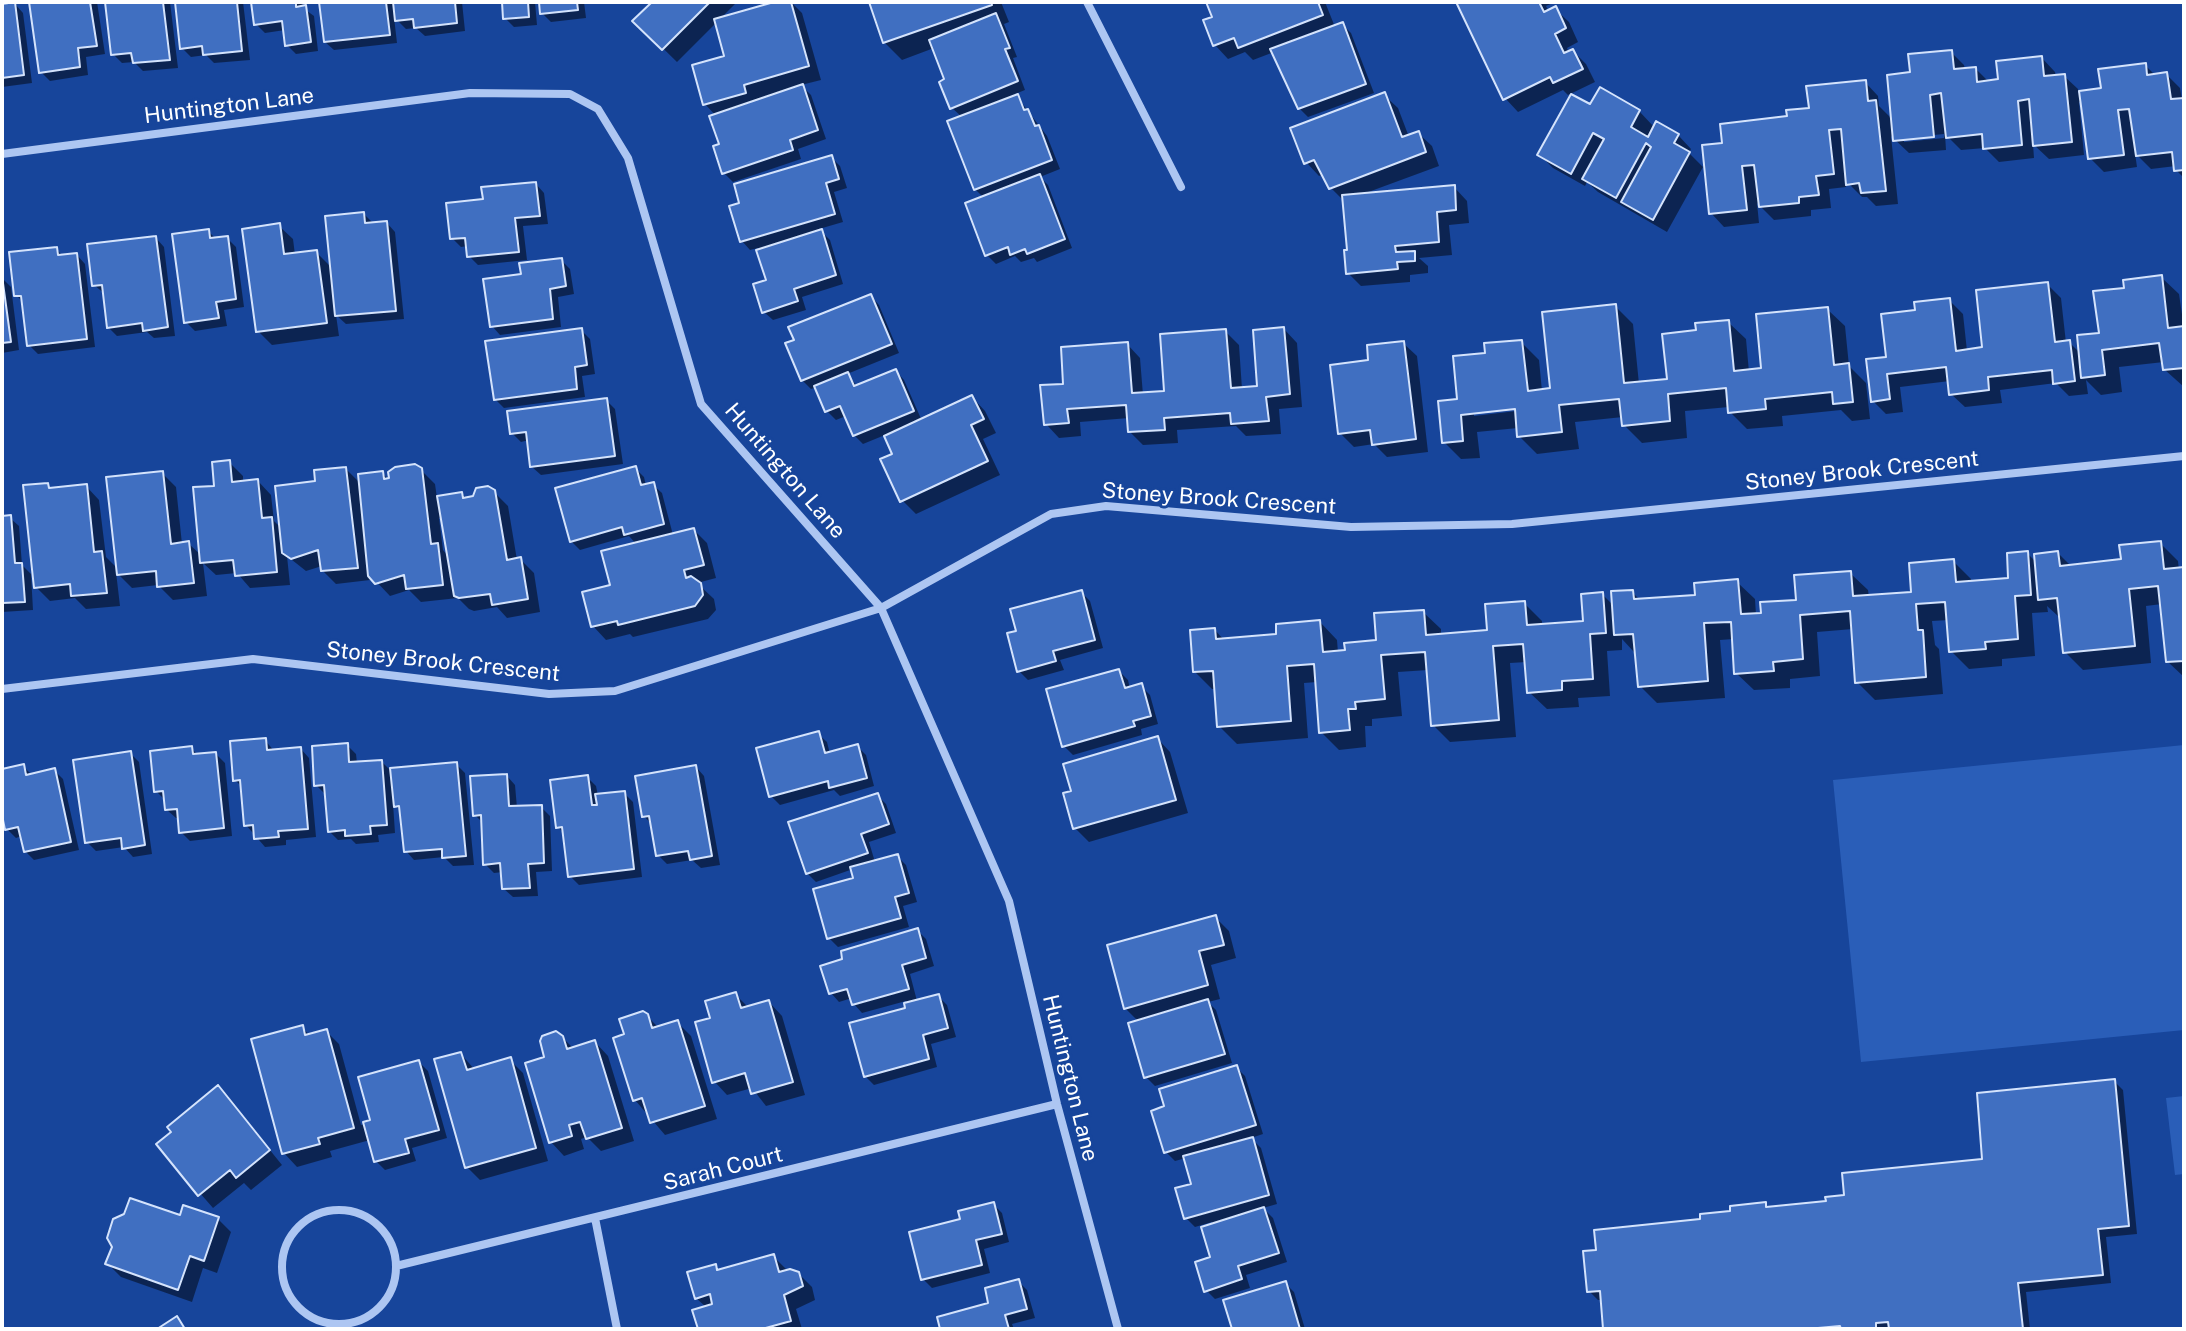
<!DOCTYPE html>
<style>
body{margin:0}
#map{position:relative;width:2186px;height:1331px;overflow:hidden;background:#17459b;font-family:"Public Sans",sans-serif}
canvas{display:block}
.frame{position:absolute;inset:0;border:4px solid #fff;pointer-events:none}
</style>
<div id="map">
<canvas width="2186" height="1331"></canvas>
<div class="frame"></div>
</div>
<script>
const c = document.querySelector('canvas').getContext('2d');
c.lineJoin = 'round';
function fillPath(path, color) { c.fillStyle = color; c.fill(path, 'evenodd'); }
const poly = rows => new Path2D(rows.map(r => 'M' + r).join(''));
function strokePath(path, color, width, dash) { c.strokeStyle = color; c.lineWidth = width; c.lineCap = dash ? 'butt' : 'round'; c.setLineDash(dash || []); c.stroke(path); }
function label(font, color, halo, rows, align = 'center') {
  c.font = font + ' "Public Sans",sans-serif'; c.lineWidth = 6; c.setLineDash([]); c.textBaseline = 'middle'; c.strokeStyle = halo; c.fillStyle = color; for (const [text, x, y, turn = 0] of rows) {
    c.save(); c.translate(x, y); c.rotate((+turn || 0) * Math.PI / 180); c.textAlign = isNaN(turn) ? turn : align; if (halo) c.strokeText(text, 0, 0); c.fillText(text, 0, 0); c.restore();
  }
}
fillPath(poly([
 [2184,745,2184,1030,1861,1062,1833,780],
 [2184,1096,2184,1174,2175,1175,2166,1098]
]), '#2a5eb8');
fillPath(poly([
 [31,2,97,2,105,54,86,57,88,75,50,81,41,72],
 [107,2,170,2,178,68,143,71,134,62,122,63,113,54],
 [177,2,243,2,250,60,214,63,206,55,191,57,182,48],
 [253,2,302,2,303,8,314,16,318,51,296,54,287,45,285,30,265,33,256,24],
 [321,2,392,2,395,5,395,2,462,2,465,31,425,36,416,28,406,29,394,17,397,43,334,50,325,42],
 [474,2,535,2,537,25,514,27,505,18,504,2,476,4],
 [541,2,584,2,586,18,551,22,542,13],
 [654,2,737,2,719,20,782,2,791,2,802,13,821,80,801,85,811,95,826,139,798,149,801,159,733,182,724,173,716,116,705,104,726,57,717,22,677,62,635,21],
 [871,2,1001,2,1009,22,1004,24,1017,57,1013,58,1025,90,1015,94,1047,136,1060,169,1040,177,1048,185,1072,248,1037,262,1034,258,1021,262,1015,256,996,264,987,255,984,198,975,189,962,117,952,108,947,81,934,48,902,60,884,42],
 [1208,2,1325,2,1335,27,1342,24,1351,33,1374,93,1308,117,1299,108,1274,52,1253,60,1245,52,1228,59,1215,45,1214,18],
 [1458,2,1555,2,1546,6,1549,12,1555,9,1569,22,1578,42,1567,48,1569,53,1573,51,1586,64,1595,82,1568,95,1563,90,1518,112,1505,98],
 [15,4,23,13,32,83,2,87,2,6],
 [1951,52,1964,65,1965,70,1976,69,1989,82,2000,81,2042,58,2055,72,2056,77,2064,76,2078,89,2078,93,2103,90,2145,65,2156,76,2167,75,2180,88,2182,100,2184,100,2184,178,2176,170,2176,166,2151,169,2135,153,2137,167,2104,172,2090,158,2083,102,2079,102,2084,155,2049,159,2033,144,2034,158,1999,162,1985,148,1961,150,1945,134,1946,150,1909,153,1891,136,1898,204,1876,206,1867,197,1862,197,1846,181,1846,187,1829,189,1831,208,1811,210,1811,216,1774,220,1757,203,1759,223,1724,227,1711,213,1724,145,1811,110,1865,82,1878,96,1879,106,1893,120,1912,74],
 [1944,134,1944,138,1904,142,1904,138],
 [1384,95,1398,108,1409,137,1418,133,1432,146,1439,166,1363,194,1454,187,1467,201,1469,223,1449,225,1452,255,1419,258,1428,266,1428,273,1410,275,1410,282,1361,286,1348,273,1349,251,1344,201,1331,188,1324,174,1319,176,1306,162],
 [1590,107,1639,111,1655,128,1678,135,1691,149,1689,153,1703,167,1667,232,1598,192,1587,182,1585,186,1553,168,1540,155],
 [831,157,840,166,847,188,834,192,843,222,819,229,830,240,843,284,802,297,806,310,773,320,764,312,768,282,758,248,750,250,742,241],
 [536,184,544,193,548,224,523,226,527,260,478,265,469,256,468,246,461,247,452,238,485,201],
 [364,214,373,223,387,223,395,232,404,319,346,324,336,315,339,336,272,345,258,331,279,226,293,239,295,255,316,252,332,268],
 [208,231,216,239,227,238,236,247,244,307,224,310,227,326,195,331,186,322],
 [156,238,164,247,175,336,154,338,147,332,117,336,108,327,105,294,94,285],
 [56,249,64,257,77,255,85,264,95,347,38,354,29,345,24,303,16,295],
 [561,260,570,269,574,294,558,297,561,327,500,335,492,326,523,276],
 [2161,277,2179,294,2184,328,2184,387,2165,370,2164,362,2119,367,2122,392,2101,395,2086,380,2088,394,2069,396,2056,383,2000,390,2002,403,1965,407,1951,394,1950,381,1900,387,1903,412,1886,414,1873,401,1888,359,1917,311,1949,300,1963,314,1967,351,1985,349,2047,284,2061,298,2066,343,2069,342,2081,354,2101,335,2127,290],
 [2,278,11,287,19,350,2,353],
 [871,296,879,305,899,353,847,374,858,387,896,371,904,380,922,421,972,397,985,411,996,433,983,439,1000,475,916,514,902,500,894,455,885,435,863,444,854,435,846,416,836,420,827,411,817,387,811,389,802,380],
 [1615,306,1633,324,1639,384,1669,381,1698,332,1728,322,1746,339,1749,372,1763,370,1827,309,1845,326,1849,366,1866,383,1870,419,1852,421,1841,410,1782,416,1783,426,1747,429,1730,412,1729,407,1685,411,1687,438,1642,443,1624,425,1623,417,1575,422,1579,449,1537,454,1519,436,1518,428,1477,432,1480,458,1461,459,1444,442,1459,400,1487,355,1521,342,1539,360,1542,391,1552,390],
 [1524,406,1525,410,1474,416,1474,412],
 [1284,329,1297,343,1302,407,1279,409,1281,434,1246,436,1236,426,1177,430,1178,443,1143,445,1130,432,1129,418,1080,422,1081,436,1059,438,1046,424,1065,386,1127,344,1140,358,1143,395,1166,393,1225,331,1239,345,1242,389,1259,388],
 [581,330,590,339,595,374,582,376,585,397,504,408,495,399],
 [1403,343,1417,356,1428,452,1387,457,1374,444,1354,447,1340,433,1370,362],
 [606,400,615,409,623,464,541,475,532,467,529,440,521,442,512,433],
 [229,462,243,476,243,483,258,481,271,495,274,521,282,529,318,483,346,469,361,484,382,473,392,483,421,470,435,484,437,498,462,494,467,499,494,492,508,506,517,560,521,560,534,573,540,612,507,618,497,607,474,611,469,609,458,598,421,602,409,590,390,596,370,575,370,580,336,584,323,571,322,566,306,571,287,556,290,585,250,588,237,573,216,575,203,563,207,596,173,600,158,585,132,588,116,572,120,606,86,609,75,598,50,601,36,587,48,485,52,490,86,486,99,500,106,557,118,569,162,473,176,487,182,544,189,544,202,556,216,487],
 [442,517,449,557,443,550,439,518],
 [635,468,644,477,646,486,653,485,662,493,673,535,694,530,707,543,716,578,697,583,714,599,716,610,708,619,633,637,630,634,606,640,593,626,636,544,629,536,580,550,571,541],
 [2,518,10,518,19,526,22,565,31,574,33,610,2,612],
 [2160,543,2178,561,2179,570,2184,569,2184,677,2168,662,2162,604,2146,606,2151,663,2083,670,2065,652,2061,616,2058,616,2047,606,2048,612,2032,613,2035,656,2002,659,2002,666,1969,669,1951,651,1949,620,1932,621,1935,645,1939,649,1943,694,1875,700,1857,682,1853,629,1817,632,1820,676,1790,679,1790,688,1754,690,1736,673,1734,639,1720,640,1725,698,1657,703,1640,686,1637,652,1634,652,1622,639,1622,650,1607,651,1610,696,1578,698,1579,707,1547,709,1529,692,1527,662,1510,663,1516,737,1450,742,1433,725,1428,670,1398,672,1402,716,1372,719,1372,726,1365,726,1366,747,1339,750,1321,732,1317,682,1304,683,1308,738,1237,744,1219,726,1217,689,1212,689,1194,671,1215,630,1224,640,1278,636,1320,622,1337,640,1338,653,1378,642,1423,612,1441,629,1441,636,1489,632,1524,603,1542,621,1542,626,1585,623,1602,594,1614,606,1632,592,1641,601,1697,596,1737,582,1755,599,1756,615,1798,602,1850,573,1868,590,1869,597,1913,594,1953,561,1971,579,1971,583,2011,580,2027,553,2037,563,2058,553,2071,566,2123,561],
 [1081,592,1090,601,1103,648,1060,660,1064,670,1028,680,1019,671,1018,632],
 [1119,671,1128,680,1130,689,1141,686,1150,695,1158,724,1141,729,1142,735,1073,755,1064,746],
 [818,734,827,742,830,754,857,746,866,755,874,786,840,796,834,790,780,805,771,796],
 [1157,738,1170,752,1188,813,1089,842,1075,828,1073,792],
 [265,740,274,751,301,749,309,758,316,837,286,840,286,845,265,847,246,825,243,788,235,780],
 [347,745,356,754,357,763,382,762,390,770,456,764,465,773,474,865,453,866,444,857,414,860,406,851,402,812,393,803,395,833,378,835,379,842,356,844,351,839,338,840,329,831,325,794,316,785],
 [191,748,199,756,216,754,225,763,232,836,190,841,181,832,180,818,176,818,167,810,165,800,156,791],
 [131,754,139,762,152,854,133,857,124,847,96,851,87,842],
 [23,766,32,775,54,770,63,779,79,850,34,860,25,851,22,836,16,838,7,829,2,817,2,771],
 [696,767,704,776,720,865,701,868,692,860,667,864,658,855,653,826,644,816],
 [507,776,515,785,517,808,541,807,550,816,552,871,536,872,538,896,513,897,504,889,503,872,494,873,485,864,484,824,475,815],
 [588,778,596,786,598,796,624,793,633,802,642,877,579,885,570,876,565,834,558,827],
 [877,795,886,804,896,833,869,842,875,862,897,856,906,865,917,902,903,906,909,927,838,947,829,938,855,879,853,869,816,882,807,873],
 [1216,918,1229,931,1236,958,1211,965,1220,999,1208,1002,1216,1010,1232,1063,1155,1086,1146,1077,1139,1022,1125,1008],
 [917,930,926,939,934,966,910,974,917,1001,938,996,947,1005,956,1037,931,1044,937,1067,874,1085,865,1076,907,1009,906,1001,862,1013,854,1004,852,998,839,1002,831,993],
 [736,995,749,1008,769,1002,782,1016,805,1095,766,1106,752,1088,727,1095,714,1081],
 [647,1016,659,1028,678,1023,691,1036,717,1119,665,1135,635,1100,626,1035],
 [302,1028,310,1035,326,1031,339,1044,361,1125,372,1122,419,1062,428,1071,447,1138,412,1148,416,1161,385,1170,376,1161,370,1140,330,1151,332,1157,297,1167,284,1153],
 [562,1037,574,1049,595,1042,608,1056,634,1141,601,1151,587,1137,581,1139,584,1149,564,1156,551,1142],
 [461,1054,475,1070,510,1060,523,1073,548,1161,480,1180,467,1167],
 [1236,1067,1245,1076,1263,1134,1251,1138,1261,1148,1277,1204,1263,1208,1273,1218,1287,1262,1246,1275,1250,1288,1215,1299,1206,1290,1212,1258,1212,1222,1195,1227,1186,1218,1193,1185,1186,1158,1175,1161,1166,1152,1154,1112],
 [2114,1081,2123,1090,2137,1234,2106,1237,2111,1283,2026,1292,2030,1329,1605,1329,1603,1300,1598,1300,1589,1291,1598,1252,1765,1204,1769,1208,1828,1203,1985,1161],
 [231,1102,282,1165,251,1190,244,1183,213,1208,158,1145],
 [993,1204,1002,1213,1009,1242,984,1249,990,1273,932,1288,923,1279,962,1221],
 [181,1218,218,1219,231,1232,217,1273,203,1268,192,1302,121,1277,108,1264],
 [774,1257,788,1271,798,1273,812,1287,815,1300,796,1309,802,1329,700,1329,707,1308,696,1298,715,1266,720,1271],
 [1018,1281,1027,1290,1035,1318,1012,1324,1014,1329,942,1329,990,1305],
 [1285,1283,1294,1292,1305,1329,1234,1329]
]), '#0007');
const building = poly([
 [15,2,24,75,2,78,2,4,15,2],
 [29,2,90,2,97,46,78,48,80,67,39,73,29,2],
 [105,2,163,2,170,60,133,63,131,53,111,55,105,2],
 [175,2,237,2,242,51,203,55,202,46,180,49,175,2],
 [251,2,296,2,296,7,306,5,311,42,285,46,282,21,254,25,251,2],
 [319,2,386,2,390,35,324,42,319,2],
 [393,2,455,2,457,23,414,28,413,19,395,21,393,2],
 [502,2,528,2,529,17,503,19,502,2],
 [539,2,577,2,578,10,540,14,539,2],
 [652,2,710,2,662,50,632,21,652,2],
 [774,2,791,2,809,66,744,85,746,93,703,105,692,65,724,56,714,19,774,2],
 [869,2,991,2,992,5,883,43,869,2],
 [1206,2,1318,2,1323,15,1238,48,1234,38,1213,46,1203,20,1212,17,1206,2],
 [1456,2,1539,2,1544,12,1556,6,1566,28,1555,34,1564,53,1573,49,1583,69,1553,83,1550,77,1503,100,1456,2],
 [996,13,1010,48,1005,49,1018,81,950,109,939,82,944,79,929,40,996,13],
 [1343,22,1366,84,1298,109,1270,49,1343,22],
 [1952,50,1954,69,1976,67,1977,82,1998,79,1996,61,2042,56,2044,76,2065,74,2072,142,2033,146,2029,99,2018,101,2022,145,1983,149,1982,134,1946,138,1941,93,1930,95,1934,137,1893,141,1887,75,1910,72,1908,54,1952,50],
 [2146,63,2147,75,2167,72,2171,99,2184,98,2184,170,2174,171,2172,152,2136,156,2129,109,2118,110,2124,155,2088,159,2079,91,2101,88,2098,69,2146,63],
 [1866,80,1868,101,1876,100,1886,191,1861,193,1859,183,1846,185,1841,129,1829,130,1834,174,1816,176,1819,195,1799,197,1799,203,1759,207,1754,165,1742,166,1747,210,1709,214,1702,145,1722,143,1720,124,1787,116,1786,110,1809,108,1806,86,1866,80],
 [803,84,818,130,790,140,793,150,722,174,713,146,719,144,709,116,803,84],
 [1600,87,1640,110,1631,127,1648,137,1656,121,1679,134,1674,143,1690,152,1653,220,1621,202,1651,147,1646,143,1616,198,1582,179,1604,139,1593,133,1571,174,1537,155,1571,94,1590,104,1600,87],
 [1385,92,1402,137,1419,131,1426,152,1329,189,1314,160,1304,164,1290,128,1385,92],
 [1018,94,1024,110,1028,109,1035,126,1039,125,1052,160,974,190,947,121,1018,94],
 [832,155,839,179,826,183,835,214,740,242,729,206,739,203,734,184,832,155],
 [1040,174,1065,239,1027,254,1025,249,1010,255,1008,247,985,256,965,203,1040,174],
 [536,182,540,216,515,218,519,252,467,257,465,238,450,239,446,203,483,199,481,187,536,182],
 [1455,185,1456,210,1437,212,1439,242,1395,246,1396,252,1415,251,1415,261,1397,262,1398,269,1346,274,1344,250,1347,250,1342,195,1455,185],
 [364,212,365,223,387,221,396,311,335,316,325,216,364,212],
 [280,223,284,254,317,250,327,323,256,332,242,229,280,223],
 [209,229,210,238,228,236,236,299,216,302,219,318,184,323,172,234,209,229],
 [822,229,836,275,794,289,798,301,762,313,753,284,766,280,756,250,822,229],
 [156,236,168,327,143,331,142,323,107,328,102,285,92,286,87,244,156,236],
 [57,247,58,255,77,253,87,339,27,346,21,296,14,296,9,252,57,247],
 [562,258,566,286,550,289,553,319,490,327,483,279,521,274,519,263,562,258],
 [2162,275,2168,328,2184,326,2184,368,2163,370,2159,343,2102,350,2105,375,2081,378,2077,335,2099,333,2093,291,2124,288,2123,280,2162,275],
 [2,276,11,342,2,343,2,276],
 [2048,282,2055,342,2070,340,2075,381,2053,384,2052,370,1988,377,1989,390,1949,395,1946,367,1887,374,1890,399,1871,402,1866,359,1886,357,1881,314,1915,310,1914,302,1950,298,1956,351,1982,347,1976,290,2048,282],
 [871,294,892,344,801,381,785,343,794,340,788,327,871,294],
 [1616,304,1624,383,1667,379,1662,334,1696,330,1695,323,1729,320,1734,371,1761,368,1756,314,1828,307,1834,365,1849,363,1853,402,1833,404,1832,392,1765,399,1766,409,1728,413,1726,388,1668,394,1670,421,1622,426,1619,399,1559,405,1562,432,1517,437,1515,409,1461,415,1463,441,1442,443,1438,401,1457,399,1453,356,1485,353,1484,343,1522,340,1528,391,1550,388,1542,312,1616,304],
 [1284,327,1290,394,1266,397,1269,421,1231,424,1230,413,1164,418,1165,430,1128,432,1126,405,1067,409,1069,423,1044,425,1040,385,1063,384,1061,347,1128,342,1132,393,1164,391,1160,334,1226,329,1231,388,1257,386,1253,330,1284,327],
 [582,328,587,365,575,367,577,389,494,400,485,341,582,328],
 [1404,341,1416,439,1372,445,1370,430,1338,434,1330,365,1368,360,1367,345,1404,341],
 [896,369,914,411,853,436,840,406,825,412,814,386,848,372,854,386,896,369],
 [972,395,984,419,971,425,988,461,900,502,880,459,892,454,884,436,972,395],
 [607,398,615,456,530,467,526,432,510,434,507,411,607,398],
 [230,460,232,482,258,479,262,518,272,517,277,572,235,576,233,560,200,563,193,487,214,486,212,462,230,460],
 [415,464,422,468,431,544,438,543,443,585,406,589,404,575,375,584,368,576,358,474,383,471,384,479,389,478,388,472,395,467,415,464],
 [636,466,641,485,654,482,664,524,624,535,622,527,570,542,555,488,636,466],
 [346,467,358,568,321,571,318,550,291,559,282,553,275,486,315,481,314,470,346,467],
 [163,471,171,544,189,541,194,583,157,587,156,571,117,575,106,477,163,471],
 [48,483,49,488,87,484,94,552,102,551,107,593,71,596,70,584,34,588,23,485,48,483],
 [488,486,495,490,507,560,521,557,528,599,492,605,490,594,459,598,454,596,437,496,462,492,463,498,473,496,476,488,488,486],
 [11,515,15,563,22,563,25,602,2,603,2,516,11,515],
 [694,528,704,565,684,570,686,578,691,576,701,583,703,595,695,606,618,625,617,621,591,627,582,592,610,585,601,551,694,528],
 [2161,541,2164,569,2184,567,2184,661,2166,662,2158,586,2129,589,2135,646,2063,653,2057,598,2038,600,2034,554,2058,551,2060,566,2121,559,2119,545,2161,541],
 [2028,551,2031,595,2015,596,2018,639,1985,642,1986,649,1949,652,1945,602,1916,604,1918,630,1923,630,1926,677,1855,683,1850,611,1800,615,1803,659,1773,662,1774,671,1734,674,1731,622,1704,623,1708,681,1638,687,1633,634,1614,635,1611,591,1633,590,1634,599,1695,595,1694,583,1738,579,1741,614,1761,613,1760,602,1796,600,1794,575,1851,571,1853,596,1911,592,1909,563,1954,559,1956,582,2008,578,2007,553,2028,551],
 [1082,590,1095,640,1053,651,1056,661,1017,672,1007,633,1016,631,1010,609,1082,590],
 [1603,592,1606,633,1590,634,1593,679,1562,681,1562,690,1527,693,1523,644,1493,646,1499,720,1431,726,1425,652,1381,655,1385,699,1355,702,1356,709,1348,709,1350,730,1319,733,1314,664,1287,666,1291,721,1217,727,1213,671,1193,672,1190,630,1215,628,1216,639,1276,634,1276,624,1320,620,1323,652,1345,650,1344,643,1376,640,1374,613,1424,610,1426,635,1487,630,1485,604,1525,601,1527,625,1583,621,1581,594,1603,592],
 [1119,669,1125,688,1142,683,1151,716,1133,721,1135,726,1062,747,1046,689,1119,669],
 [819,731,825,753,858,744,867,778,829,788,828,781,769,797,756,748,819,731],
 [1158,736,1176,800,1073,829,1063,793,1071,791,1063,764,1158,736],
 [266,738,267,750,301,747,308,829,278,831,279,837,254,839,253,825,244,826,240,780,233,781,230,741,266,738],
 [348,743,349,762,382,760,387,825,370,826,371,834,345,836,345,830,328,832,324,785,314,786,312,746,348,743],
 [192,746,193,754,216,752,224,828,179,833,177,809,165,810,163,791,154,792,150,751,192,746],
 [131,751,145,845,122,849,121,838,85,843,73,760,131,751],
 [457,762,466,856,442,858,442,849,404,852,399,806,394,807,390,768,457,762],
 [24,764,26,775,55,768,71,842,24,852,18,827,5,830,2,815,2,769,24,764],
 [696,765,712,856,690,860,688,851,656,856,649,816,642,817,635,776,696,765],
 [507,774,509,806,542,805,544,863,528,864,530,888,502,889,500,863,483,865,481,815,473,816,470,776,507,774],
 [588,775,592,805,597,805,595,794,625,791,634,869,568,877,562,827,556,828,550,780,588,775],
 [878,793,889,824,861,834,868,853,806,874,788,822,878,793],
 [898,854,909,893,895,897,901,918,827,939,813,889,853,878,850,867,898,854],
 [1216,915,1224,945,1199,951,1208,985,1124,1009,1107,945,1216,915],
 [918,928,926,958,902,965,909,989,852,1005,847,989,829,994,820,966,842,959,841,951,918,928],
 [736,992,741,1008,769,1000,793,1082,751,1094,745,1073,712,1083,695,1022,710,1018,705,1001,736,992],
 [939,994,948,1028,923,1035,929,1059,864,1077,849,1023,905,1008,904,1003,939,994],
 [1208,999,1225,1054,1144,1078,1128,1023,1208,999],
 [643,1011,648,1014,652,1028,678,1020,705,1106,650,1123,642,1098,633,1101,613,1038,624,1034,619,1019,643,1011],
 [303,1025,305,1035,327,1029,354,1128,318,1138,320,1144,282,1154,251,1039,303,1025],
 [556,1031,563,1036,567,1049,595,1040,622,1128,586,1139,580,1122,569,1125,572,1136,549,1143,525,1063,544,1057,540,1041,542,1036,556,1031],
 [461,1052,467,1070,511,1057,536,1148,465,1168,434,1059,461,1052],
 [419,1060,439,1130,405,1139,409,1153,374,1162,363,1122,370,1120,358,1077,419,1060],
 [1237,1065,1256,1125,1164,1153,1151,1111,1164,1106,1159,1089,1237,1065],
 [2115,1079,2129,1226,2098,1229,2103,1275,2018,1283,2023,1329,1889,1329,1888,1322,1876,1323,1876,1329,1841,1329,1840,1326,1807,1329,1603,1329,1600,1291,1587,1292,1583,1251,1596,1250,1594,1230,1700,1219,1700,1214,1730,1211,1730,1206,1766,1202,1766,1207,1826,1201,1825,1197,1844,1195,1842,1173,1982,1159,1977,1093,2115,1079],
 [218,1085,270,1150,236,1178,230,1170,198,1196,156,1144,171,1132,167,1127,218,1085],
 [1253,1137,1269,1195,1184,1219,1175,1188,1191,1184,1183,1156,1253,1137],
 [130,1198,180,1215,183,1205,219,1217,204,1261,190,1256,178,1290,105,1264,112,1247,107,1238,113,1219,124,1214,130,1198],
 [994,1202,1002,1234,976,1240,982,1265,921,1280,909,1232,960,1219,958,1211,994,1202],
 [1264,1207,1279,1253,1238,1266,1242,1279,1204,1292,1195,1262,1210,1257,1201,1227,1264,1207],
 [774,1254,779,1272,790,1269,799,1272,803,1286,784,1295,791,1321,762,1329,698,1329,692,1310,712,1304,710,1294,695,1299,687,1272,716,1264,717,1270,774,1254],
 [1019,1279,1027,1309,1005,1315,1009,1329,940,1329,937,1317,988,1303,985,1288,1019,1279],
 [1286,1281,1300,1329,1232,1329,1223,1300,1286,1281],
 [177,1316,185,1329,157,1329,177,1316]
]);
fillPath(building, '#406fc1');
strokePath(building, '#d4e3fc', 2);
strokePath(poly([
 [1087,2,1181,187],
 [2,154,470,93,570,94,598,109,628,158,701,404,881,608,1009,901,1057,1104,1118,1329],
 [2,689,253,659,549,694,615,691,881,608,1051,514,1106,506,1351,527,1512,524,2184,456],
 '282 1267a57 57 0 1 1 114 0a57 57 0 1 1-114 0Z',
 [595,1218,617,1329],
 [396,1266,1057,1104]
]), '#adc6f2', 8);
label('22px', '#fff', '#17459b', [
 ["Huntington Lane",229,106,-7],
 ["Huntington Lane",785,471,49],
 ["Stoney Brook Crescent",1862,471,-6],
 ["Stoney Brook Crescent",1219,499,4],
 ["Stoney Brook Crescent",443,662,6],
 ["Huntington Lane",1070,1078,76],
 ["Sarah Court",723,1169,-14]
]);
</script>
